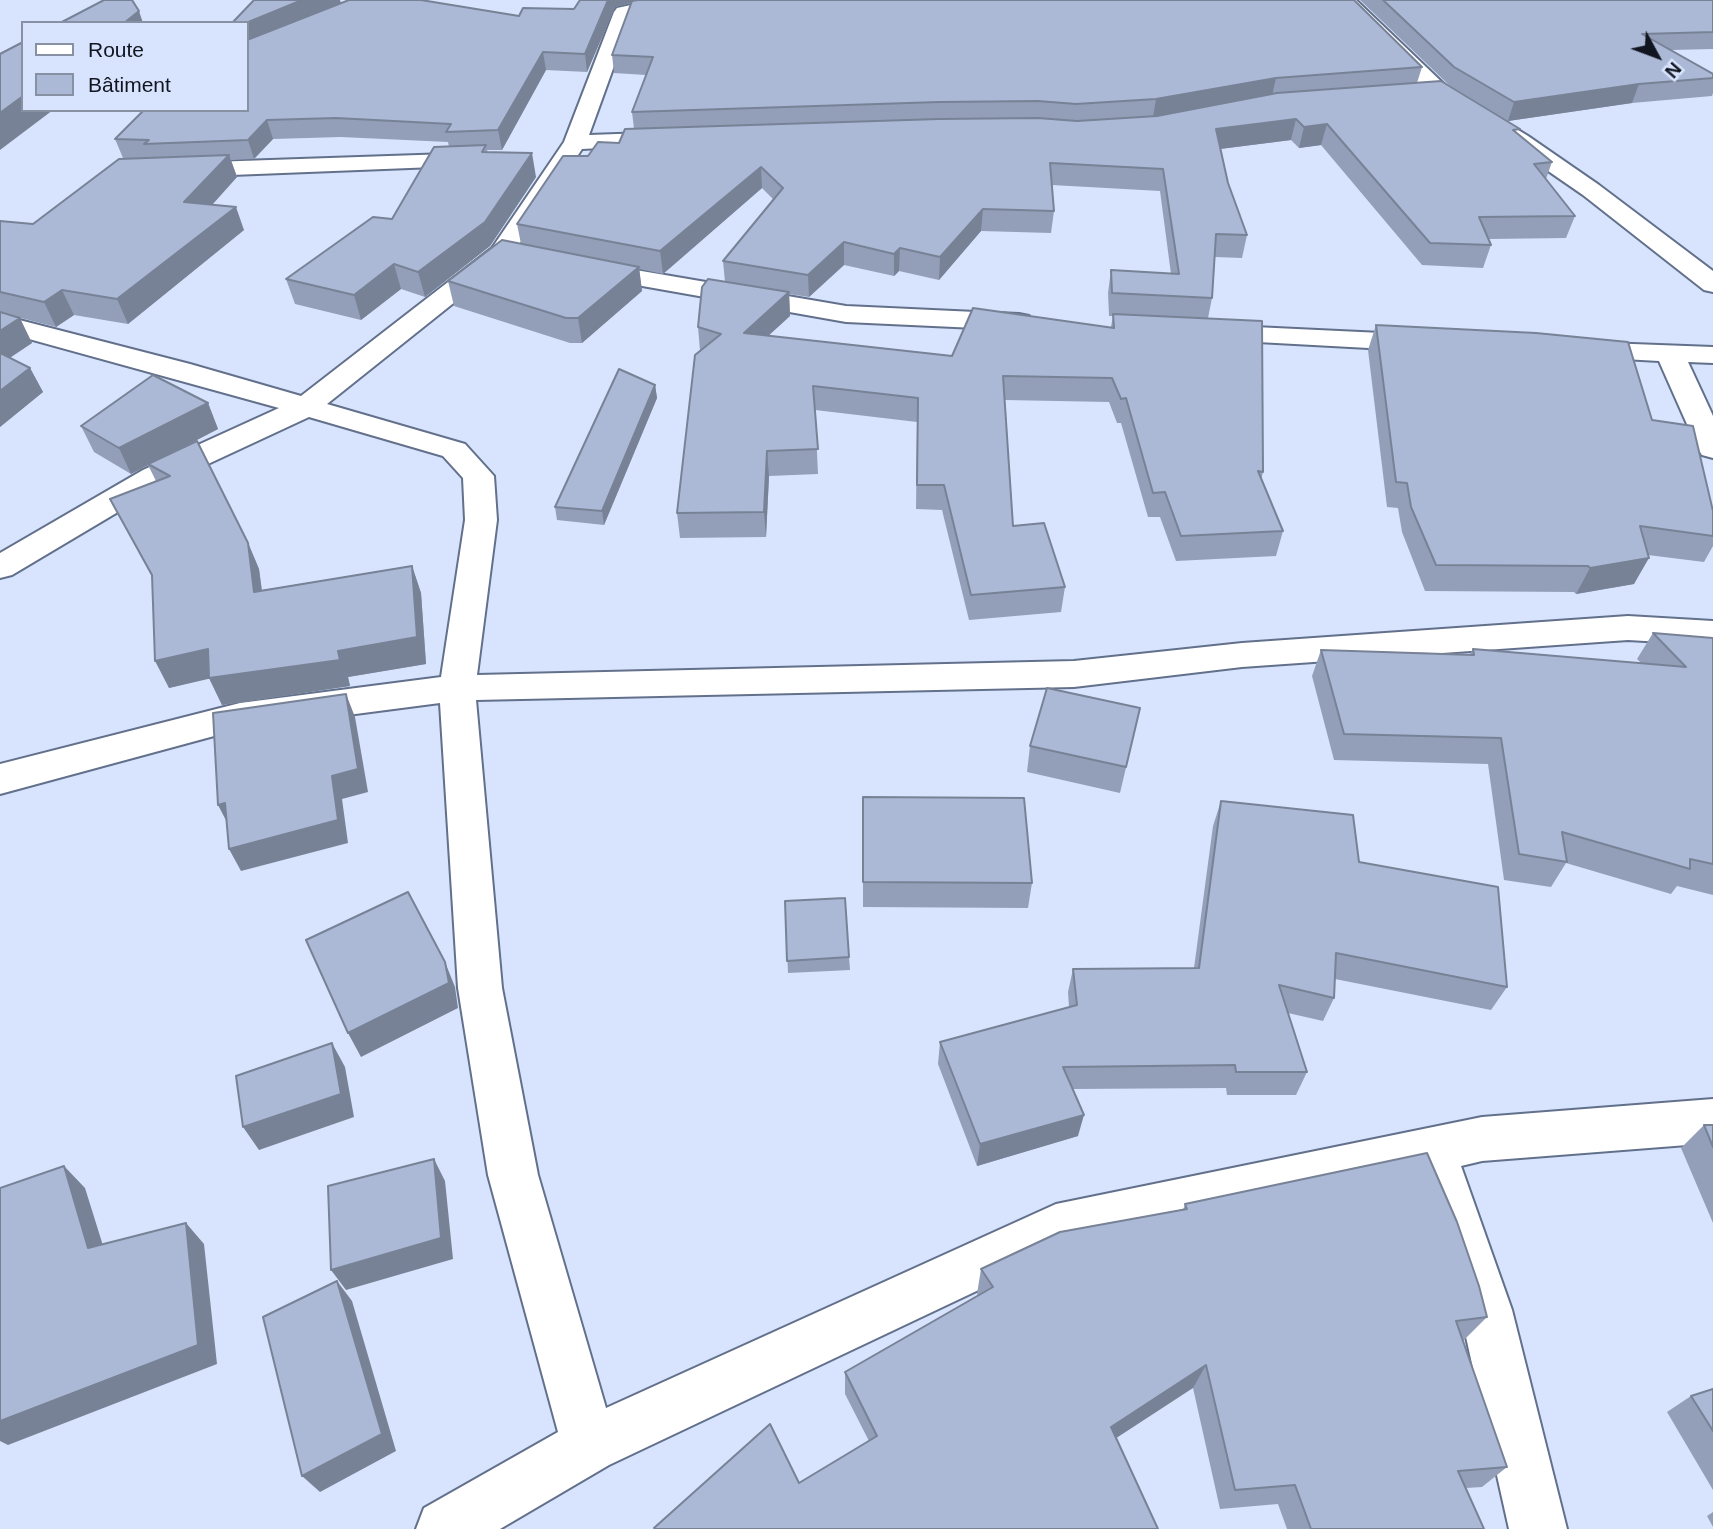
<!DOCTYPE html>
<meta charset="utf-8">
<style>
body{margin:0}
#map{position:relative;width:1713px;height:1529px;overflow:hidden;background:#d8e4fd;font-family:Helvetica,sans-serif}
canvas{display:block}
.legend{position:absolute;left:21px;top:21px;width:228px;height:91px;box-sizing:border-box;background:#d8e4fd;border:2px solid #8891a4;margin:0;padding:9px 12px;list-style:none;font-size:21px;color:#10151f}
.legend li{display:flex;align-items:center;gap:14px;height:35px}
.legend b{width:35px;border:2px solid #8891a4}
.north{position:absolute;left:1622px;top:21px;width:70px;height:70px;-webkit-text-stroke:5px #d8e4fd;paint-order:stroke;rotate:131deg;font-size:19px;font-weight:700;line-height:28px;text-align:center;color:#10151f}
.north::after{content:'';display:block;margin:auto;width:24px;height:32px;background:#10151f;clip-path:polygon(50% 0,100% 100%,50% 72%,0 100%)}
</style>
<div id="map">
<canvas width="1713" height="1529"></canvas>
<ul class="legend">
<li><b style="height:9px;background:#fff"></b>Route</li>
<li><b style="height:19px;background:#abb9d7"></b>Bâtiment</li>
</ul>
<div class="north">N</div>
</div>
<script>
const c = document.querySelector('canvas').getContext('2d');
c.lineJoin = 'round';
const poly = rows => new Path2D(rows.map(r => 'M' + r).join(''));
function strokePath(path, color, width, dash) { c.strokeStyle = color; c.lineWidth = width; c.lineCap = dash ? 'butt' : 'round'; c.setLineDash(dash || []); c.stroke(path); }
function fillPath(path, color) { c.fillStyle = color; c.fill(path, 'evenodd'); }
const minor = poly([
 [1336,0,1356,0,1447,87,1528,136,1599,185,1713,271,1713,292,1704,290,1583,195,1512,146,1431,97,1336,0],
 [649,1,679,1,689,7,679,13,649,13,632,16,589,135,674,132,682,134,685,139,682,144,582,149,510,258,327,404,465,444,494,476,497,520,477,675,1074,661,1242,643,1628,616,1713,621,1713,645,1628,640,1242,667,1074,687,476,700,502,988,538,1175,606,1408,1056,1204,1482,1117,1713,1099,1713,1143,1482,1161,1461,1166,1512,1310,1567,1529,1509,1529,1460,1310,1416,1176,1061,1251,609,1465,500,1529,416,1529,424,1508,558,1432,488,1175,458,988,440,703,240,729,0,794,0,764,240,703,441,677,465,520,463,478,443,456,309,417,165,484,12,575,0,578,0,553,143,470,279,408,0,331,0,315,190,364,301,396,492,248,564,142,614,12,617,8,649,1],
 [478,153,486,155,490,160,486,165,181,177,173,175,169,170,173,165,181,163,478,153],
 [589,262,846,306,1019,314,1029,316,1033,322,1029,328,1019,330,846,322,580,275,576,270,580,265,589,262],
 [1212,325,1424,335,1434,337,1438,343,1434,349,1424,351,1202,339,1198,333,1202,327,1212,325],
 [1579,342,1713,347,1713,363,1688,362,1713,416,1713,458,1702,455,1698,449,1659,361,1569,356,1565,350,1569,344,1579,342]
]);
strokePath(minor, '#62708b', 4);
fillPath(minor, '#fff');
fillPath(poly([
 [580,0,1354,0,1422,67,1417,83,1518,134,1552,162,1546,179,1575,216,1566,238,1489,239,1491,245,1483,268,1422,265,1321,145,1299,148,1291,140,1220,149,1228,183,1247,235,1242,258,1215,257,1212,298,1208,318,1263,472,1261,480,1283,531,1276,556,1176,561,1160,517,1148,517,1121,423,1117,423,1109,402,1005,400,1013,526,1065,587,1061,612,969,620,942,510,916,509,917,422,815,410,818,474,769,476,766,537,680,538,677,513,700,351,698,327,725,282,723,261,774,200,762,188,663,274,639,269,642,291,582,343,570,343,454,306,448,281,521,244,517,224,588,156,619,143,634,129,632,112,646,75,614,73,612,55,631,3,615,7,587,72,546,70,502,150,487,150,488,152,536,177,490,246,425,297,401,289,361,320,295,304,286,279,392,219,449,147,448,142,341,137,273,139,254,159,231,160,237,177,212,205,244,230,128,324,74,315,56,327,17,317,32,343,10,358,30,368,43,392,0,427,0,221,33,224,123,158,115,139,341,3,519,16,574,9],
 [1052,185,1160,191,1171,274,1111,270,1108,293,1109,316,1113,316,1111,327,952,356,768,336,790,316,789,294,809,297,844,265,894,276,899,271,939,280,981,231,1051,233,1054,211],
 [1360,0,1713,0,1713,49,1672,50,1713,74,1713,93,1712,96,1632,103,1508,121,1449,85],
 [1376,325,1652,420,1713,511,1713,546,1704,562,1648,555,1634,584,1576,594,1574,592,1425,591,1402,532,1398,508,1387,507,1368,350],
 [655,385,657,398,604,525,557,520,555,507],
 [208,403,218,429,172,453,248,543,259,569,262,590,412,566,421,593,426,664,348,677,350,686,222,705,209,678,169,688,152,577,110,499,156,481,148,465,131,474,94,452,81,426],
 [1653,633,1713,638,1713,895,1677,886,1671,894,1566,863,1551,887,1504,880,1488,764,1334,760,1312,676,1321,650,1470,654,1473,649,1641,663,1637,659],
 [1140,708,1120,793,1027,772,1030,746],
 [863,797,1032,883,1028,908,863,907],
 [1221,801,1359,862,1507,987,1491,1010,1335,979,1334,998,1323,1021,1288,1013,1307,1072,1296,1095,1227,1095,1226,1088,1072,1089,1078,1136,977,1166,938,1064,940,1042,1069,1007,1068,992,1073,969,1194,968,1213,826],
 [785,901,849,957,850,970,788,973],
 [1704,1125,1713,1125,1713,1223,1681,1148],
 [1185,1204,1487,1317,1463,1341,1507,1467,1482,1487,1466,1488,1484,1529,1287,1529,1278,1504,1220,1509,1193,1388,799,1483,869,1441,845,1394,845,1372,978,1295,977,1294,981,1269,1183,1210],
 [1713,1389,1713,1490,1667,1412,1691,1396],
 [1713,1512,1713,1527,1707,1516]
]), '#939fb9');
fillPath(poly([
 [302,0,340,0,341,3,247,42,247,23],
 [608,0,642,0,615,7,587,72,585,54],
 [139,11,143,23,124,23],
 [543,52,546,70,502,150,498,130],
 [1276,78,1272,96,1153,117,1156,99],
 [1639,84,1632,103,1508,121,1514,102],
 [23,96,23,110,53,110,0,150,0,113],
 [1296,119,1291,140,1212,150,1216,129],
 [267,120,273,139,254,159,248,140],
 [1327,124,1321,145,1299,148,1304,127],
 [532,153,536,177,490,246,425,297,418,272],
 [229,155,237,177,193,226,184,202],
 [761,167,762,188,663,274,660,251],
 [236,207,244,230,128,324,117,299],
 [983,209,981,231,939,280,940,257],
 [844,242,844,265,809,297,808,275],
 [900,248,899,271,894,276,894,254],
 [394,264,401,289,361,320,354,295],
 [639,267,642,291,582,343,578,318],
 [62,290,74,315,56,327,44,302],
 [789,292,790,316,745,357,744,333],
 [20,318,32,343,0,364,0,331],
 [30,368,43,392,0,427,0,391],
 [655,385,657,398,604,525,602,511],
 [208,403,218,429,131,474,119,448],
 [767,451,769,476,766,537,764,512],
 [248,543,259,569,265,618,254,592],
 [1649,558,1634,584,1576,594,1590,568],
 [412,566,421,593,426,664,348,677,350,686,222,705,209,678,338,651],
 [208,649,221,676,169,688,155,661],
 [346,694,355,717,368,792,342,799,348,843,241,871,229,849,332,776],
 [225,803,230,828,218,805],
 [445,962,455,987,458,1008,361,1057,348,1033],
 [332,1043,345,1067,354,1117,259,1150,243,1127],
 [1084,1115,1078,1136,977,1166,980,1144],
 [434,1159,445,1181,453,1259,346,1290,331,1270],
 [64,1166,85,1188,110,1268,88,1248],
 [186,1223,204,1244,217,1364,8,1445,0,1441,0,1421],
 [337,1281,352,1301,396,1451,320,1492,302,1476],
 [1206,1365,1193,1388,1101,1448,1111,1427]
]), '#788296');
const building = poly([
 [104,0,132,0,139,11,124,23,60,23,104,0],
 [254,0,302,0,246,23,232,23,254,0],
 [349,0,421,0,519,16,523,8,574,9,580,0,608,0,585,54,543,52,498,130,446,132,451,124,336,118,267,120,248,140,144,144,149,140,115,139,144,110,247,110,247,40,349,0],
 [638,0,1354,0,1422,67,1276,78,1156,99,1076,104,1038,101,939,102,632,112,653,57,612,55,632,1,638,0],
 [1383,0,1713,0,1713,32,1642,34,1713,74,1713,78,1639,84,1514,102,1454,67,1383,0],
 [23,42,23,96,0,113,0,54,23,42],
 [1441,81,1520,129,1513,130,1552,162,1534,164,1575,216,1479,217,1491,245,1430,243,1327,124,1304,127,1296,119,1216,129,1228,183,1247,235,1216,234,1212,298,1112,293,1111,270,1179,274,1163,169,1050,163,1054,211,983,209,940,257,900,248,894,254,844,242,808,275,723,261,783,188,761,167,660,251,517,224,563,156,588,156,598,142,619,143,625,129,939,119,1038,118,1077,121,1157,116,1277,93,1441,81],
 [486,145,482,152,532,153,485,222,418,272,394,264,354,295,286,279,373,217,392,219,434,147,486,145],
 [229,155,184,202,236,207,117,299,62,290,44,302,0,292,0,221,33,224,119,159,229,155],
 [502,240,639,267,578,318,566,318,448,281,502,240],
 [708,279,789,292,744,333,952,356,973,308,1114,328,1113,314,1262,321,1263,472,1258,471,1283,531,1181,536,1165,492,1153,493,1126,398,1121,399,1112,378,1003,376,1013,526,1044,523,1065,587,971,595,944,485,917,485,918,398,813,386,818,449,767,451,764,512,677,513,695,355,721,334,698,327,702,287,708,279],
 [0,312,20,318,0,331,0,312],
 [1376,325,1536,333,1628,342,1652,420,1693,426,1713,511,1713,536,1640,526,1649,558,1590,568,1588,566,1436,565,1411,507,1407,483,1396,482,1376,325],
 [0,353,30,368,0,391,0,353],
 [619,369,655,385,602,511,555,507,619,369],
 [153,375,208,403,119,448,81,426,153,375],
 [197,441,248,543,254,592,412,566,417,637,338,651,340,660,209,678,208,649,155,661,152,575,110,499,170,476,148,464,197,441],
 [1653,633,1713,638,1713,864,1690,859,1690,869,1562,832,1567,862,1519,854,1501,738,1344,734,1321,650,1474,655,1473,649,1686,667,1653,633],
 [1047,688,1140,708,1126,767,1030,746,1047,688],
 [346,694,358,769,332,776,338,820,229,849,225,803,218,805,213,713,346,694],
 [863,797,1024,798,1032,883,863,882,863,797],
 [1221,801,1353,815,1359,862,1498,887,1507,987,1336,953,1334,998,1279,985,1307,1072,1236,1072,1235,1065,1063,1067,1084,1115,980,1144,940,1042,1077,1005,1073,969,1199,968,1221,801],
 [408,892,445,962,449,983,348,1033,306,940,408,892],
 [845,898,849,957,787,961,785,901,845,898],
 [332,1043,341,1094,243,1127,236,1076,332,1043],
 [1704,1125,1713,1125,1713,1147,1704,1125],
 [1427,1153,1457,1222,1479,1286,1487,1317,1456,1321,1507,1467,1458,1471,1484,1529,1311,1529,1295,1485,1235,1490,1206,1365,1111,1427,1158,1529,655,1529,654,1528,770,1424,799,1483,877,1436,845,1372,993,1287,981,1269,1060,1232,1187,1209,1185,1204,1427,1153],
 [434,1159,441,1238,331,1270,328,1186,434,1159],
 [64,1166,88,1248,186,1223,198,1345,0,1421,0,1188,64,1166],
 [337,1281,382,1434,302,1476,263,1317,337,1281],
 [1713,1389,1713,1431,1691,1396,1713,1389]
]);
fillPath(building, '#abb9d7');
strokePath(building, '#788296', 2);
</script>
